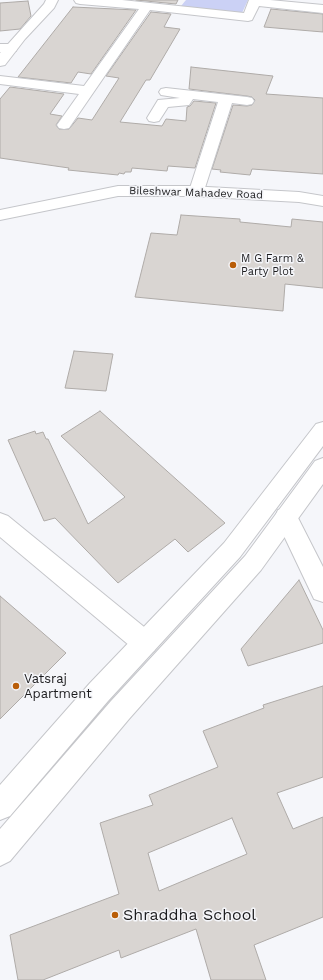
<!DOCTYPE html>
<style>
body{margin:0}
canvas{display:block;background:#f5f6fa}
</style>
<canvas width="323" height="980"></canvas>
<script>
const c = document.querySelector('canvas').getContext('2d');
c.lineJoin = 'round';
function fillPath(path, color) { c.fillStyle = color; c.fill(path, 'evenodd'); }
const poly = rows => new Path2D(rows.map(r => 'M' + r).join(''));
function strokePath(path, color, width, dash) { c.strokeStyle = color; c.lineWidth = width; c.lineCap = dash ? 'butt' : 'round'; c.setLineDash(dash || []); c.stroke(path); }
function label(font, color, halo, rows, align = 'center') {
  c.font = font + ' "Work Sans",sans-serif'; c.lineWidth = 3; c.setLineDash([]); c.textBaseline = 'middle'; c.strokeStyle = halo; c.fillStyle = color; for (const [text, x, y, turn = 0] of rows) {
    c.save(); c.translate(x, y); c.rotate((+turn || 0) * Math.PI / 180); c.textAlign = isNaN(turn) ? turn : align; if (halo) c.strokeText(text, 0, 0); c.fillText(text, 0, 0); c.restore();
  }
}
fillPath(poly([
 [186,0,248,0,242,13,181,6]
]), '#cbd1f5');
const building = poly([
 [136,0,178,0,176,4,136,0],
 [28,1,31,16,20,29,0,31,0,3,28,1],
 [73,7,136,10,91,74,78,72,71,83,18,77,73,7],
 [271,9,323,14,323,32,264,27,271,9],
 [151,12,171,14,164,27,180,29,150,80,146,80,120,122,162,126,166,119,186,121,187,107,190,106,194,101,216,103,195,168,168,166,167,171,132,168,131,172,125,172,124,174,119,173,118,175,68,170,69,168,0,158,0,99,10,87,64,94,50,114,62,116,56,125,59,129,69,129,78,118,92,120,119,78,106,76,151,12],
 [191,67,273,76,266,94,323,98,323,174,252,169,250,175,220,172,221,170,212,169,233,105,247,106,252,105,255,100,252,97,247,96,189,89,191,67],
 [181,215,240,219,240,222,291,227,292,219,323,222,323,288,285,284,283,311,135,297,151,233,177,235,181,215],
 [74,351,113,354,106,391,65,388,74,351],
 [100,411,225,523,188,552,175,539,118,583,55,518,44,521,8,440,35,431,36,434,43,432,46,439,48,439,88,524,125,497,61,436,100,411],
 [299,580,323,630,323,643,248,666,241,649,299,580],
 [0,596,66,653,0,719,0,596],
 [323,686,323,777,277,793,293,829,323,817,323,917,254,945,266,980,211,980,196,929,121,958,119,950,43,980,18,980,10,935,119,894,100,823,153,805,149,795,218,767,203,731,264,708,263,705,323,686],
 [232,818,247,854,159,891,148,853,232,818]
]);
fillPath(building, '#d9d5d2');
strokePath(building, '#afaba8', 1);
const street = poly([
 [74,0,122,0,244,13,249,0,270,0,323,5,323,13,259,6,252,20,248,21,150,10,69,128,64,129,59,128,57,125,79,94,0,84,0,76,84,86,139,9,80,4,76,3,74,0],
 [0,44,11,44,16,45,17,48,16,51,11,52,0,52,0,44],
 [166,88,247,97,252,98,254,101,252,104,247,105,232,103,203,194,197,196,191,194,189,191,218,102,193,99,189,105,168,107,159,121,154,122,149,121,147,118,158,100,180,98,161,95,159,92,161,89,166,88],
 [286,508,294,510,323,567,323,602,314,599,275,517,278,510,286,508],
 [0,513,8,516,154,635,158,643,154,651,145,655,136,651,0,537,0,513]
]);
const secondary = poly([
 [46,0,58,0,54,8,25,39,5,65,0,66,0,53,44,4,46,0],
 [118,186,189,186,299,192,323,196,323,206,299,202,189,196,118,196,0,220,0,210,118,186],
 [323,422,323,446,240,557,108,701,10,816,0,820,0,785,90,683,224,543,316,424,323,422],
 [323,458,323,484,261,570,129,719,10,861,0,866,0,829,111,701,245,556,315,461,323,458]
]);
strokePath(street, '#c5c6ca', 2);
strokePath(secondary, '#c5c6ca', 2);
fillPath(street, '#fff');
fillPath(secondary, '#fff');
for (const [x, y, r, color] of [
 [233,265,4,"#b95d08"],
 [16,686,4,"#b95d08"],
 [115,915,4,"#b95d08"]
]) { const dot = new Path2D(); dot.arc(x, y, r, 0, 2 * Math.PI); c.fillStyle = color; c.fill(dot); strokePath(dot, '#f5f6fa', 1.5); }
label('11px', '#1d1d1f', '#f5f6fa', [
 ["Bileshwar Mahadev Road",196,193,2]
]);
label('11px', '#1d1d1f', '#f5f6fa', [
 ["M G Farm &",241,259],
 ["Party Plot",241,272]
], 'left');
label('13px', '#1d1d1f', '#f5f6fa', [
 ["Vatsraj",24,679],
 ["Apartment",24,694]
], 'left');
label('16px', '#1d1d1f', '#f5f6fa', [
 ["Shraddha School",123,915]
], 'left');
</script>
